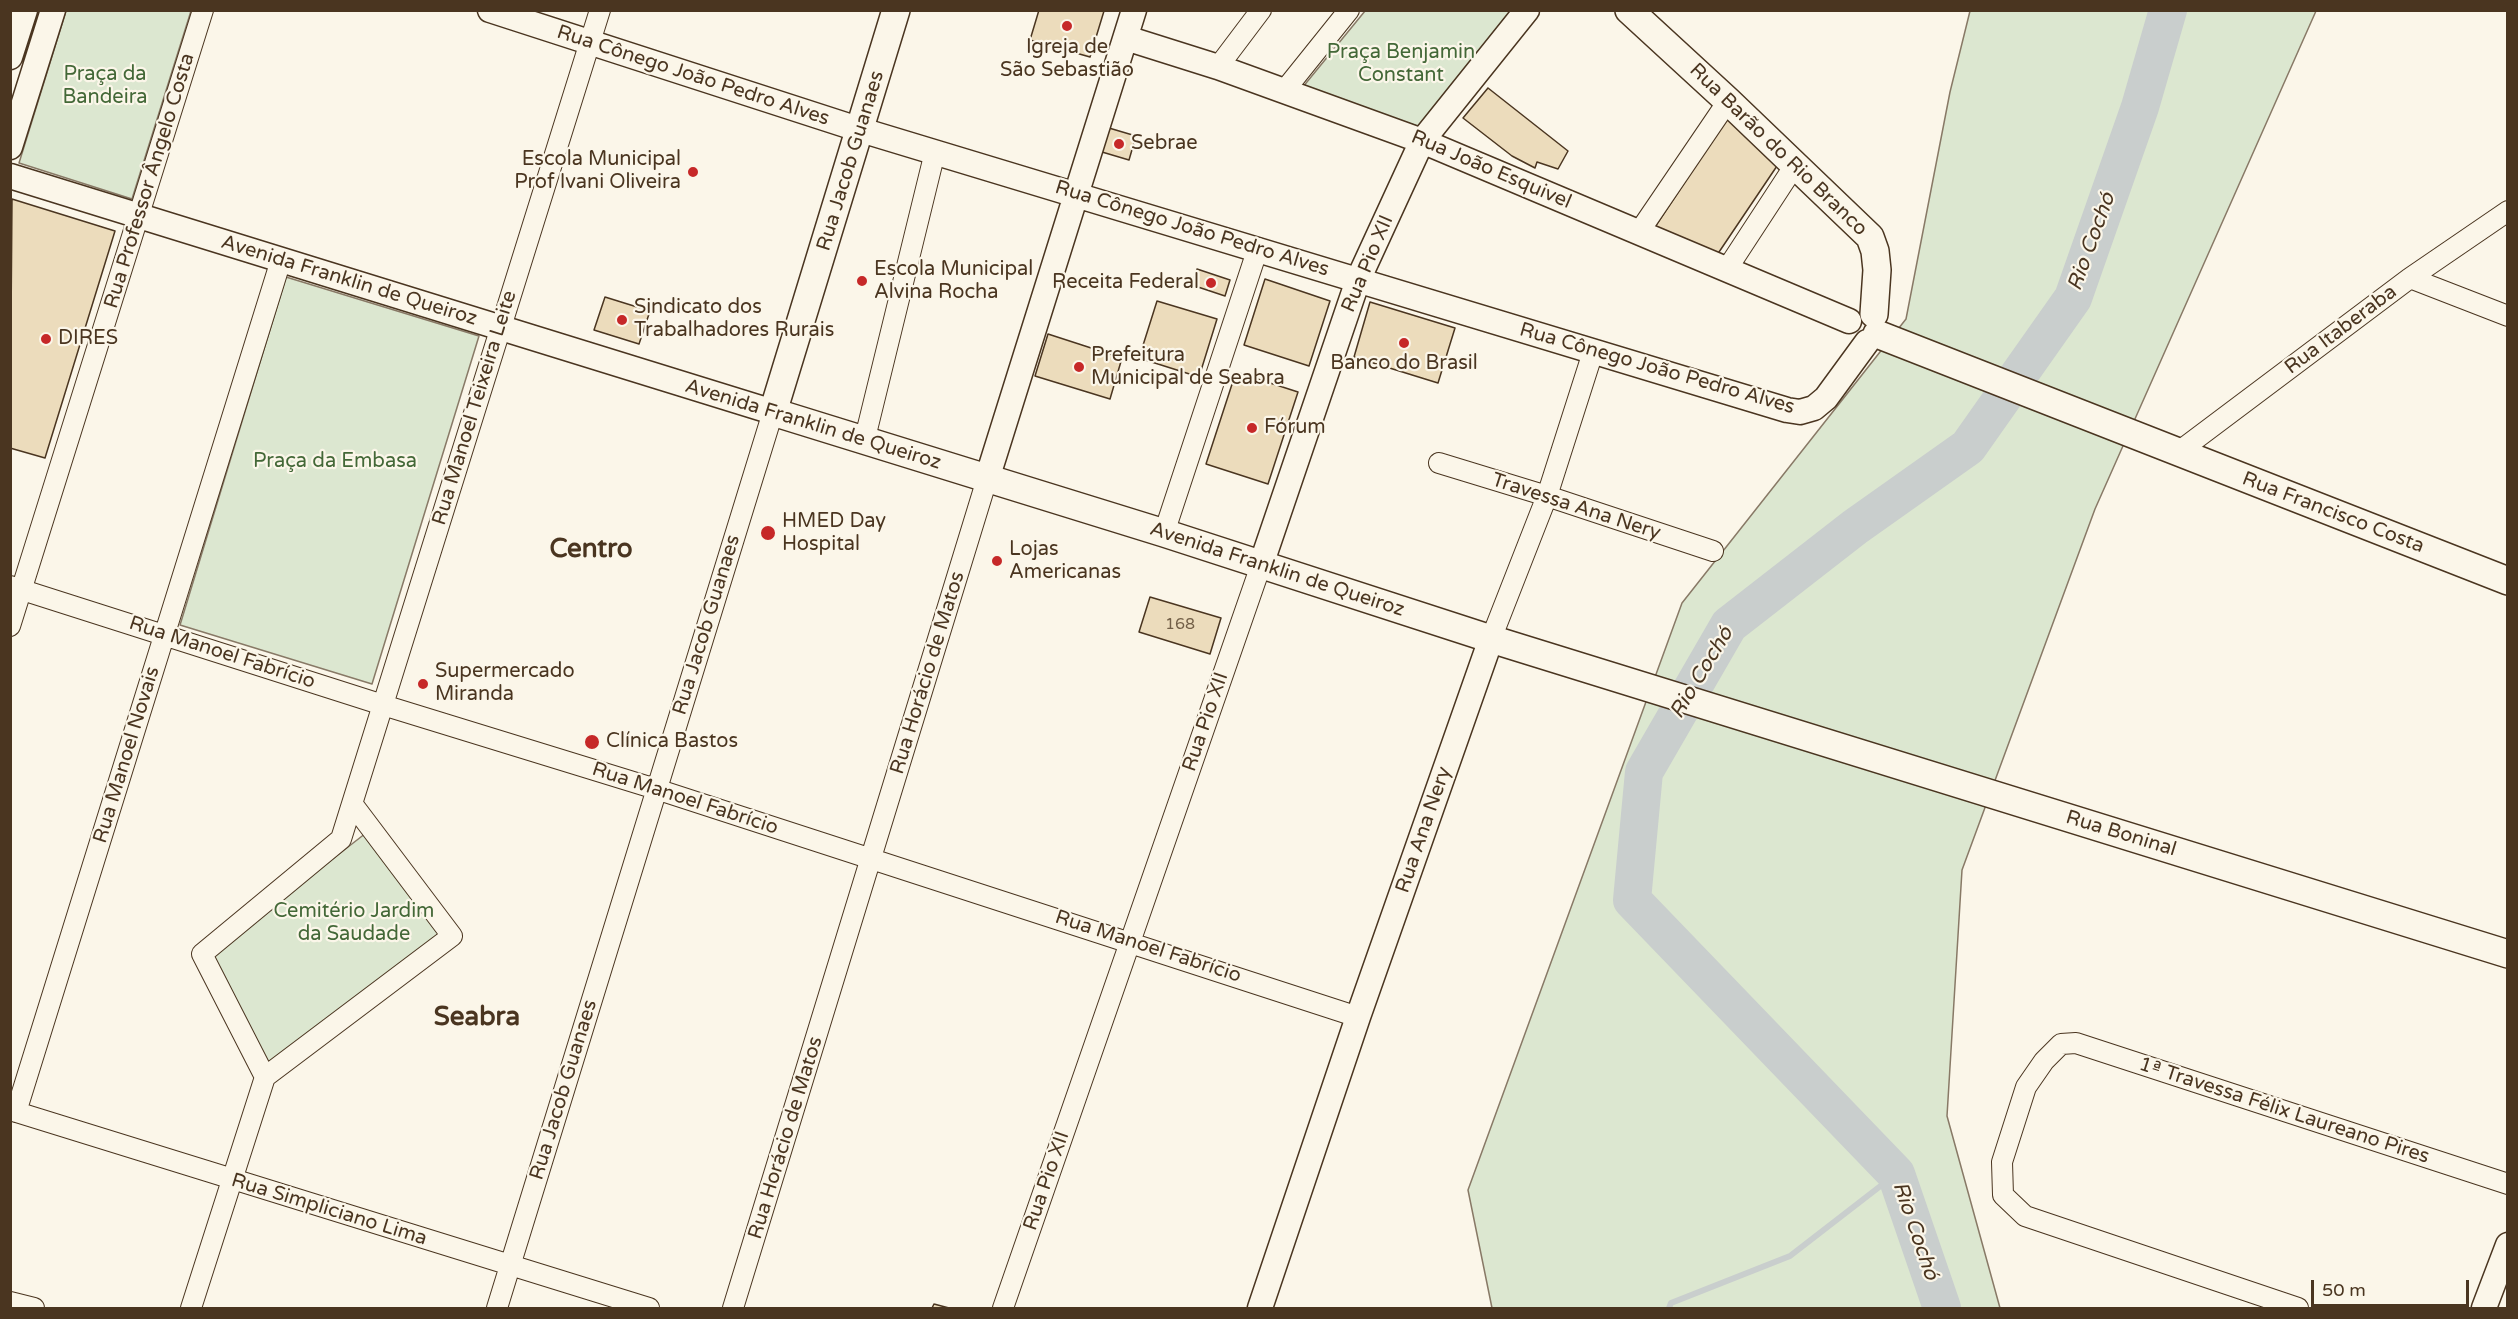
<!DOCTYPE html>
<meta charset="utf-8">
<style>
body{margin:0}
#map{position:relative;width:2518px;height:1319px;overflow:hidden;background:#fbf6e9;font-family:"Varela Round",sans-serif}
canvas{display:block}
.frame{position:absolute;inset:0;border:12px solid #4a3520;pointer-events:none}
.scale{position:absolute;left:2311px;top:1280px;width:158px;height:27px;box-sizing:border-box;border:3px solid #4a3520;border-top:0;padding-left:8px;font-size:18px;line-height:21px;white-space:nowrap;color:#4a3520;-webkit-text-stroke:4px #fbf6e9;paint-order:stroke}
</style>
<div id="map">
<canvas width="2518" height="1319"></canvas>
<div class="frame"></div>
<div class="scale">50 m</div>
</div>
<script>
const c = document.querySelector('canvas').getContext('2d');
c.lineJoin = 'round';
function fillPath(path, color) { c.fillStyle = color; c.fill(path, 'evenodd'); }
const poly = rows => new Path2D(rows.map(r => 'M' + r).join(''));
function strokePath(path, color, width, dash) { c.strokeStyle = color; c.lineWidth = width; c.lineCap = dash ? 'butt' : 'round'; c.setLineDash(dash || []); c.stroke(path); }
function label(font, color, halo, rows, align = 'center') {
  c.font = font + ' "Varela Round",sans-serif'; c.lineWidth = 4.5; c.setLineDash([]); c.textBaseline = 'middle'; c.strokeStyle = halo; c.fillStyle = color; for (const [text, x, y, turn = 0] of rows) {
    c.save(); c.translate(x, y); c.rotate((+turn || 0) * Math.PI / 180); c.textAlign = isNaN(turn) ? turn : align; if (halo) c.strokeText(text, 0, 0); c.fillText(text, 0, 0); c.restore();
  }
}
const green = poly([
 [1508,10,1512,14,1420,127,1302,88,1365,11,1508,10],
 [66,11,191,11,132,199,19,163,66,11],
 [1970,11,2316,11,2095,509,1962,870,1947,1116,2000,1308,1492,1308,1468,1190,1682,603,1906,319,1950,92,1970,11],
 [286,277,479,336,372,684,180,625,286,277],
 [366,833,443,935,266,1069,208,956,366,833]
]);
fillPath(green, '#dce7d0');
strokePath(green, '#887966', 1.5);
strokePath(poly([
 [1669,1308,1671,1303,1790,1256,1896,1174]
]), '#c9cecd', 6);
strokePath(poly([
 [1942,1308,1896,1174,1632,900,1644,772,1729,625,1855,527,1968,447,2073,298,2140,107,2168,10]
]), '#c9cecd', 38);
const building = poly([
 [1039,10,1104,11,1090,57,1030,40,1039,10],
 [1488,88,1568,151,1558,169,1537,162,1535,168,1512,156,1463,118,1488,88],
 [1727,118,1779,163,1717,255,1655,227,1727,118],
 [1109,128,1136,136,1129,160,1102,152,1109,128],
 [12,199,115,231,45,458,10,448,12,199],
 [1197,269,1230,280,1225,296,1192,285,1197,269],
 [1265,279,1330,301,1309,366,1244,345,1265,279],
 [605,297,650,311,639,344,594,330,605,297],
 [1157,301,1217,319,1199,377,1139,358,1157,301],
 [1370,302,1455,328,1438,383,1354,357,1370,302],
 [1048,334,1122,358,1110,399,1035,376,1048,334],
 [1236,372,1298,392,1268,484,1206,464,1236,372],
 [1150,597,1221,618,1210,654,1139,632,1150,597],
 [934,1304,949,1308,932,1308,934,1304]
]);
fillPath(building, '#ecdcbc');
strokePath(building, '#4a3520', 1.5);
const minor = poly([
 [1218,67,1261,10],
 [1284,91,1349,10],
 [1639,232,1728,101],
 [1727,269,1795,165],
 [2410,278,2508,316],
 [864,442,935,152],
 [2177,453,2410,278,2508,211],
 [1439,463,1547,496,1713,551],
 [1164,533,1258,248],
 [10,586,383,705,656,789,1358,1017],
 [10,626,203,10],
 [1491,639,1547,496,1593,352],
 [265,1077,202,954,341,839,600,10],
 [10,1110,649,1308],
 [16,1112,281,260],
 [10,1302,34,1308],
 [191,1308,265,1077,452,936,354,806],
 [497,1308,773,412],
 [733,1308,987,479],
 [1003,1308,1261,565],
 [2298,1308,2025,1216,2003,1195,2002,1162,2026,1087,2044,1061,2061,1044,2076,1043,2508,1184]
]);
const tertiary = poly([
 [490,10,861,130,1787,410,1800,412,1814,408,1826,398,1867,342],
 [1126,38,1218,67,1422,141,1849,321],
 [10,57,25,10],
 [10,147,53,10],
 [10,176,773,412],
 [987,479,1134,10],
 [1261,565,1358,280,1422,141,1527,10],
 [1260,1308,1358,1017,1491,639],
 [2484,1308,2508,1245]
]);
const secondary = poly([
 [896,10,773,412,1164,533,1491,639,2508,954],
 [1629,10,1728,101,1870,237,1875,251,1877,270,1874,314],
 [1877,334,2508,581]
]);
strokePath(minor, '#4a3520', 22);
strokePath(tertiary, '#4a3520', 27);
strokePath(secondary, '#4a3520', 30);
strokePath(minor, '#fbf6e9', 20);
strokePath(tertiary, '#fbf6e9', 24);
strokePath(secondary, '#fbf6e9', 27);
for (const [x, y, r, color] of [
 [1067,26,6,"#c62828"],
 [1119,144,6,"#c62828"],
 [693,172,6,"#c62828"],
 [862,281,6,"#c62828"],
 [1211,283,6,"#c62828"],
 [622,320,6,"#c62828"],
 [46,339,6,"#c62828"],
 [1404,343,6,"#c62828"],
 [1079,367,6,"#c62828"],
 [1252,428,6,"#c62828"],
 [768,533,8,"#c62828"],
 [997,561,6,"#c62828"],
 [423,684,6,"#c62828"],
 [592,742,8,"#c62828"]
]) { const dot = new Path2D(); dot.arc(x, y, r, 0, 2 * Math.PI); c.fillStyle = color; c.fill(dot); strokePath(dot, '#fbf6e9', 2); }
label('16px', '#725f47', null, [
 ["168",1180,625]
]);
label('20px', '#4a3520', '#fbf6e9', [
 ["Igreja de",1067,48,"center"],
 ["São Sebastião",1067,71,"center"],
 ["Sebrae",1131,144],
 ["Escola Municipal",681,160,"right"],
 ["Prof Ivani Oliveira",681,183,"right"],
 ["Escola Municipal",874,270],
 ["Alvina Rocha",874,293],
 ["Receita Federal",1199,283,"right"],
 ["Sindicato dos",634,308],
 ["Trabalhadores Rurais",634,331],
 ["DIRES",58,339],
 ["Prefeitura",1091,356],
 ["Municipal de Seabra",1091,379],
 ["Banco do Brasil",1404,364,"center"],
 ["Fórum",1264,428],
 ["HMED Day",782,522],
 ["Hospital",782,545],
 ["Lojas",1009,550],
 ["Americanas",1009,573],
 ["Supermercado",435,672],
 ["Miranda",435,695],
 ["Clínica Bastos",606,742]
], 'left');
label('20px', '#436837', '#fbf6e9', [
 ["Praça Benjamin",1401,53],
 ["Constant",1401,76],
 ["Praça da",105,75],
 ["Bandeira",105,98],
 ["Praça da Embasa",335,462],
 ["Cemitério Jardim",354,912],
 ["da Saudade",354,935]
]);
label('20px', '#4a3520', '#fbf6e9', [
 ["Rua Cônego João Pedro Alves",693,76,18],
 ["Rua Barão do Rio Branco",1778,150,44],
 ["Rua Jacob Guanaes",851,161,-73],
 ["Rua João Esquivel",1491,170,23],
 ["Rua Professor Ângelo Costa",150,181,-73],
 ["Rua Cônego João Pedro Alves",1192,229,17],
 ["Rua Pio XII",1368,264,-67],
 ["Avenida Franklin de Queiroz",349,281,17],
 ["Rua Itaberaba",2341,330,-37],
 ["Rua Cônego João Pedro Alves",1657,369,16],
 ["Rua Manoel Teixeira Leite",475,408,-73],
 ["Avenida Franklin de Queiroz",813,425,17],
 ["Travessa Ana Nery",1576,507,18],
 ["Rua Francisco Costa",2333,513,21],
 ["Avenida Franklin de Queiroz",1277,570,18],
 ["Rua Jacob Guanaes",707,625,-73],
 ["Rua Manoel Fabrício",222,653,18],
 ["Rua Horácio de Matos",928,673,-73],
 ["Rua Pio XII",1206,722,-71],
 ["Rua Manoel Novais",127,755,-73],
 ["Rua Manoel Fabrício",685,799,18],
 ["Rua Ana Nery",1424,830,-71],
 ["Rua Boninal",2121,834,17],
 ["Rua Manoel Fabrício",1148,947,18],
 ["Rua Jacob Guanaes",564,1090,-73],
 ["1ª Travessa Félix Laureano Pires",2284,1111,18],
 ["Rua Horácio de Matos",786,1138,-73],
 ["Rua Pio XII",1047,1181,-71],
 ["Rua Simpliciano Lima",329,1210,17]
]);
label('italic 21px', '#4a3520', '#fbf6e9', [
 ["Rio Cochó",2092,242,-70],
 ["Rio Cochó",1702,673,-59],
 ["Rio Cochó",1915,1231,71]
]);
label('bold 26px', '#4a3520', '#fbf6e9', [
 ["Centro",591,550],
 ["Seabra",477,1018]
]);
</script>
